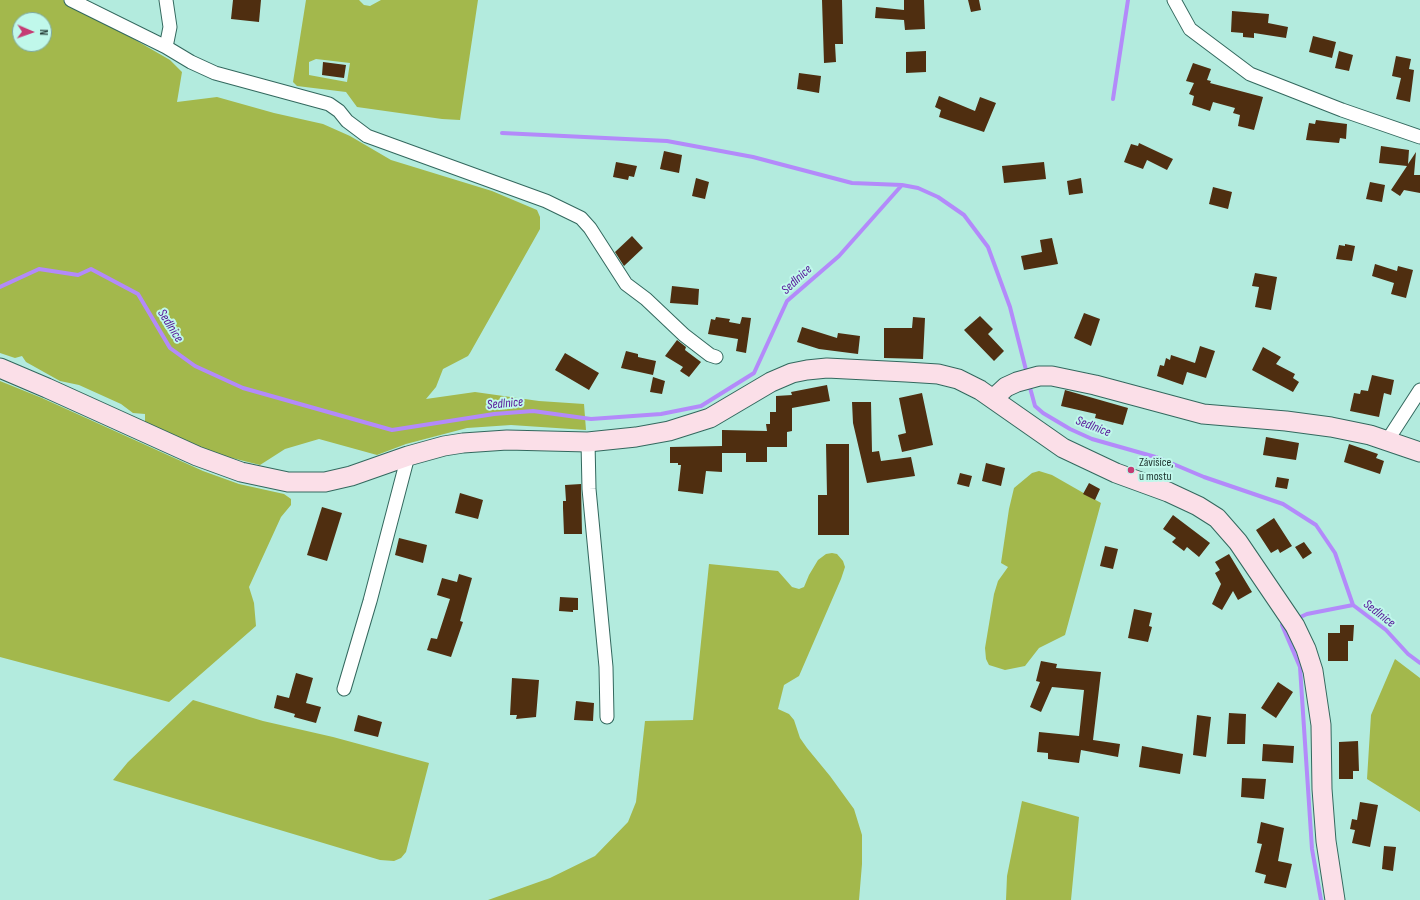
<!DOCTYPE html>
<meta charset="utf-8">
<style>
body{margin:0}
#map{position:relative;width:1420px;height:900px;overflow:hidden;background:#b3ebde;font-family:"Sofia Sans Condensed",sans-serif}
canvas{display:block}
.north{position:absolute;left:12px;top:12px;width:40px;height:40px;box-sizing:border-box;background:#c0f8eb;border:1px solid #7ea89f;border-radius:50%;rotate:92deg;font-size:11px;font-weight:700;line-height:16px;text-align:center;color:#1b312c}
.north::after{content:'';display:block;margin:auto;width:14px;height:18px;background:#c53b74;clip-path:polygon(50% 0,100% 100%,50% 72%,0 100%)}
</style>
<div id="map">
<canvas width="1420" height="900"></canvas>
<div class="north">N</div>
</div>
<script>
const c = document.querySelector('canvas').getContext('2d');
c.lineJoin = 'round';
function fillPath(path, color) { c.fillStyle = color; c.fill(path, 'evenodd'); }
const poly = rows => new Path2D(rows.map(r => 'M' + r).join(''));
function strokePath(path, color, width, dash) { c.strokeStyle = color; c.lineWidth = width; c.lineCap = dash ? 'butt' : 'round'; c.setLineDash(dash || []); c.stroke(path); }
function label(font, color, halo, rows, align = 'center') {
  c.font = font + ' "Sofia Sans Condensed",sans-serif'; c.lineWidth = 4; c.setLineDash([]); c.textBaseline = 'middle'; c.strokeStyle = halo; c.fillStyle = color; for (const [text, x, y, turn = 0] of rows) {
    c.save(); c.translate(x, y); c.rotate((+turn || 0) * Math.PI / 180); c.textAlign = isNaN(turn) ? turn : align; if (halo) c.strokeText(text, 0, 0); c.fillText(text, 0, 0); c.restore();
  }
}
fillPath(poly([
 [0,0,63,0,125,34,170,60,182,72,177,102,217,97,274,113,323,124,350,136,391,160,492,191,537,210,540,217,540,229,470,353,468,356,443,369,436,387,426,399,475,392,539,401,584,404,586,430,511,425,467,428,406,444,377,455,319,439,285,449,260,465,220,455,145,424,145,414,133,413,121,404,79,385,60,381,26,362,22,356,15,358,0,353],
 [20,20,44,20,44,44,20,44],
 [306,0,359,0,364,5,370,6,381,0,478,0,460,120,442,119,357,107,346,92,297,86,293,82],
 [316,59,350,63,347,82,309,75,309,62],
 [0,381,42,398,203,471,239,484,284,494,291,499,291,505,281,517,249,587,254,603,256,626,169,702,0,657],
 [1039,471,1052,475,1101,503,1065,635,1039,648,1025,666,1005,670,989,665,986,659,985,648,994,594,998,581,1008,567,1001,563,1009,509,1014,488,1032,473],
 [832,553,837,554,843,561,845,567,841,579,799,676,784,685,778,709,789,714,794,720,800,738,807,748,830,776,854,809,862,835,862,864,859,900,488,900,550,878,595,856,628,822,636,802,645,721,693,720,709,564,778,571,792,587,799,589,804,587,809,575,818,560,826,554],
 [1395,659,1420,678,1420,812,1367,779,1371,715],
 [193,700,263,721,333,737,429,763,406,852,401,858,394,861,380,860,113,780,128,762],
 [1022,801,1079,817,1071,900,1006,900,1007,876]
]), '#a3b84c');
strokePath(poly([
 [1113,99,1128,0],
 [502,133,667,141,753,157,852,183,902,185],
 [0,287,39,269,78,275,91,269,138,294,170,348,195,366,243,388,392,430,494,414,533,411,591,419,661,414,701,406,754,373,787,301,839,256,902,185,918,188,938,197,964,215,988,247,1010,307,1027,374],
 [1029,384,1035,406,1043,413,1070,429,1092,439,1159,458,1204,477,1283,504,1316,525,1335,553,1353,605,1386,630,1408,654,1420,663],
 [1296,619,1307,614,1353,605],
 [1286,624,1282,625,1300,667,1312,849,1321,900]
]), '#b38afa', 4);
fillPath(poly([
 [233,0,261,0,259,22,231,19],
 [822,0,842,0,843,44,835,44,836,62,824,63],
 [904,0,924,0,925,29,905,30,904,20,875,18,876,7,904,10],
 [968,0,979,0,981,10,971,12],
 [1232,11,1269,14,1268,23,1288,27,1286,38,1254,33,1254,38,1243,37,1243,33,1231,32],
 [1313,36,1336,42,1332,58,1309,52],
 [926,51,926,72,906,73,906,52],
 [1339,51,1353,55,1349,71,1335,68],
 [1396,56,1411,59,1409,69,1414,70,1410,102,1396,99,1401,78,1392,76],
 [323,62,346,65,344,78,322,75],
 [1193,63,1211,69,1207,80,1211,81,1210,83,1263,97,1254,130,1238,126,1240,115,1233,113,1235,108,1213,102,1210,111,1192,105,1194,96,1189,94,1194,83,1186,81],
 [799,73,821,76,819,93,797,89],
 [939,96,975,111,980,97,996,103,984,132,939,117,941,110,935,107],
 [1316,120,1347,124,1346,139,1340,138,1339,143,1306,140,1309,123,1315,124],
 [1139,143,1173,159,1167,170,1147,160,1143,169,1124,162,1131,144,1138,146],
 [1381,146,1409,150,1408,164,1416,152,1414,175,1420,175,1420,193,1404,190,1400,196,1391,190,1407,166,1379,163],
 [664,151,682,155,679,173,660,169],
 [616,162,637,166,634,177,629,176,628,180,613,177],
 [1044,162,1046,179,1004,183,1002,166],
 [696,178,709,182,705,199,692,196],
 [1081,178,1083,193,1069,195,1067,181],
 [1370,182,1385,185,1382,202,1366,199],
 [1213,187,1232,192,1228,209,1209,204],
 [632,236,643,248,624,266,615,252],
 [1052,238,1058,264,1024,270,1021,256,1042,252,1040,240],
 [1345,244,1355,246,1352,261,1336,259,1339,245,1345,246],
 [1375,264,1397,271,1398,266,1413,270,1406,298,1391,294,1394,283,1372,276],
 [1255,273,1277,277,1271,310,1255,307,1259,287,1252,286],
 [672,286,699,289,698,305,670,303],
 [1084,313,1100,319,1091,346,1074,338],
 [980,316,993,329,988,334,1004,351,994,361,964,330],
 [716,317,730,319,729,322,740,324,742,317,751,318,746,353,736,351,738,339,708,334,711,319,715,320],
 [913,317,925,318,923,359,884,358,884,328,912,328],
 [802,327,837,338,838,333,860,336,858,354,819,349,797,342],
 [677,340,686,347,685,350,701,362,689,377,680,371,683,367,665,356],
 [1200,346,1215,351,1206,378,1187,372,1183,385,1157,376,1160,365,1164,366,1166,358,1170,360,1171,355,1195,363],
 [1263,347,1281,357,1276,364,1295,374,1293,378,1299,382,1293,392,1252,370],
 [626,351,638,354,638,357,656,361,653,375,621,368],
 [565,353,599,373,589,390,555,370],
 [1372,375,1394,380,1391,395,1384,393,1379,417,1350,411,1354,393,1360,394,1361,390,1368,391],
 [653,377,665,381,662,394,650,392],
 [827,385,830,401,792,408,792,431,787,432,787,447,767,447,767,462,746,462,746,453,722,453,722,472,706,471,703,494,678,491,681,465,678,465,678,463,670,463,670,447,722,446,722,430,767,431,766,424,770,424,770,412,776,412,776,396,792,395,791,392],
 [1065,390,1128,408,1123,425,1095,418,1096,414,1061,406],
 [922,393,933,445,902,452,898,435,906,433,899,398],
 [852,402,871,402,872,452,879,451,881,461,911,457,915,476,867,483,853,423],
 [1266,437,1299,443,1296,460,1263,455],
 [826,444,849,444,849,535,818,535,818,495,827,495],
 [1349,444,1378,454,1376,458,1384,461,1380,474,1344,462],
 [986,463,1005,468,1001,486,982,481],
 [960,473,972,476,969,487,957,484],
 [1277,477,1289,479,1287,489,1275,487],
 [1089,483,1100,489,1095,500,1083,494],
 [581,484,582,534,564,534,563,508,563,501,566,501,565,485],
 [460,493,483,500,478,519,455,513],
 [322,507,342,513,327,561,307,555],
 [1173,515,1210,543,1199,557,1187,547,1184,551,1172,542,1176,538,1163,529],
 [1274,518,1292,546,1280,553,1278,549,1271,553,1256,530],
 [399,538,427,545,423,563,395,555],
 [1304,542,1312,553,1303,559,1295,547],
 [1105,546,1118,549,1113,569,1100,566],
 [1229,554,1252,592,1238,600,1233,591,1222,610,1212,604,1221,584,1215,573,1220,570,1215,562],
 [459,574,472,578,460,621,463,622,451,657,427,650,431,638,437,639,450,599,437,595,442,578,457,582],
 [560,597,578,598,578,610,573,610,573,612,559,611],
 [1134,609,1152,613,1149,626,1152,627,1148,642,1128,638],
 [1340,625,1354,625,1353,641,1348,641,1348,661,1328,661,1328,633,1340,633],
 [1041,661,1057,664,1056,668,1101,672,1093,740,1120,744,1118,757,1081,750,1079,763,1048,759,1048,753,1037,752,1039,732,1079,736,1084,690,1052,687,1041,712,1030,707,1040,682,1036,681],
 [296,673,313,678,306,703,321,707,316,723,294,717,295,714,274,708,277,695,289,698],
 [512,678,539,680,536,717,516,719,517,715,510,715],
 [1278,682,1293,692,1276,718,1261,708],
 [576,701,594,703,593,721,574,720],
 [1229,713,1246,714,1245,744,1227,744],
 [358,715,382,722,378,737,354,731],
 [1197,715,1211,717,1206,757,1193,755],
 [1358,741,1359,771,1353,771,1353,779,1339,779,1339,742],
 [1263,744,1294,746,1293,763,1262,761],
 [1142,746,1183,754,1180,774,1139,767],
 [1242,778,1266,779,1264,799,1241,797],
 [1360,802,1378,805,1370,847,1352,843,1355,830,1350,829,1352,819,1357,820],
 [1261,822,1284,828,1278,861,1292,864,1286,888,1264,883,1266,875,1255,872,1262,844,1257,843],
 [1384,846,1396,847,1393,871,1382,869]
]), '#4f2e10');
const street = poly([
 [71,0,166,47],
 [166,0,170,27,166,47,191,62,215,73,329,104,339,111,347,121,367,136,546,201,581,218,590,228,626,284,646,299,684,335,710,355,716,357],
 [1174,0,1190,29,1250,74,1342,110,1420,137],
 [1387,441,1420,390],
 [588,442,589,489,606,667,607,717],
 [344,689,370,601,408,456]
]);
const secondary = poly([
 [0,368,47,388,197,456,241,472,288,482,325,482,351,476,408,456,444,446,463,443,507,440,588,442,636,437,669,431,710,418,771,382,792,373,807,370,827,368,906,372,938,374,958,379,980,390,1063,448,1116,473,1168,492,1198,506,1217,518,1238,542,1295,626,1306,649,1313,671,1321,725,1322,789,1326,841,1335,900],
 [993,399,1006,387,1017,382,1039,376,1052,376,1095,385,1203,414,1286,421,1331,427,1370,435,1420,452]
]);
strokePath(street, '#33685e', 15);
strokePath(secondary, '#33685e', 21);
strokePath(street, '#fff', 13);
strokePath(secondary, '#fbdfe8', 19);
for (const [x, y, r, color] of [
 [1131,470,4,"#c53b74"]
]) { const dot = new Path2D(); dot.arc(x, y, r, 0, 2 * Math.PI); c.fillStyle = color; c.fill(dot); strokePath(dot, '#c0f8eb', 1.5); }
label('12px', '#1b312c', '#c0f8eb', [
 ["Závišice,",1139,463],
 ["u mostu",1139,477]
], 'left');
label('italic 13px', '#561098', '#c0f8eb', [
 ["Sedlnice",797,280,-43],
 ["Sedlnice",170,326,57],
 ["Sedlnice",505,404,-5],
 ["Sedlnice",1093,427,21],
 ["Sedlnice",1379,614,38]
]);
</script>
